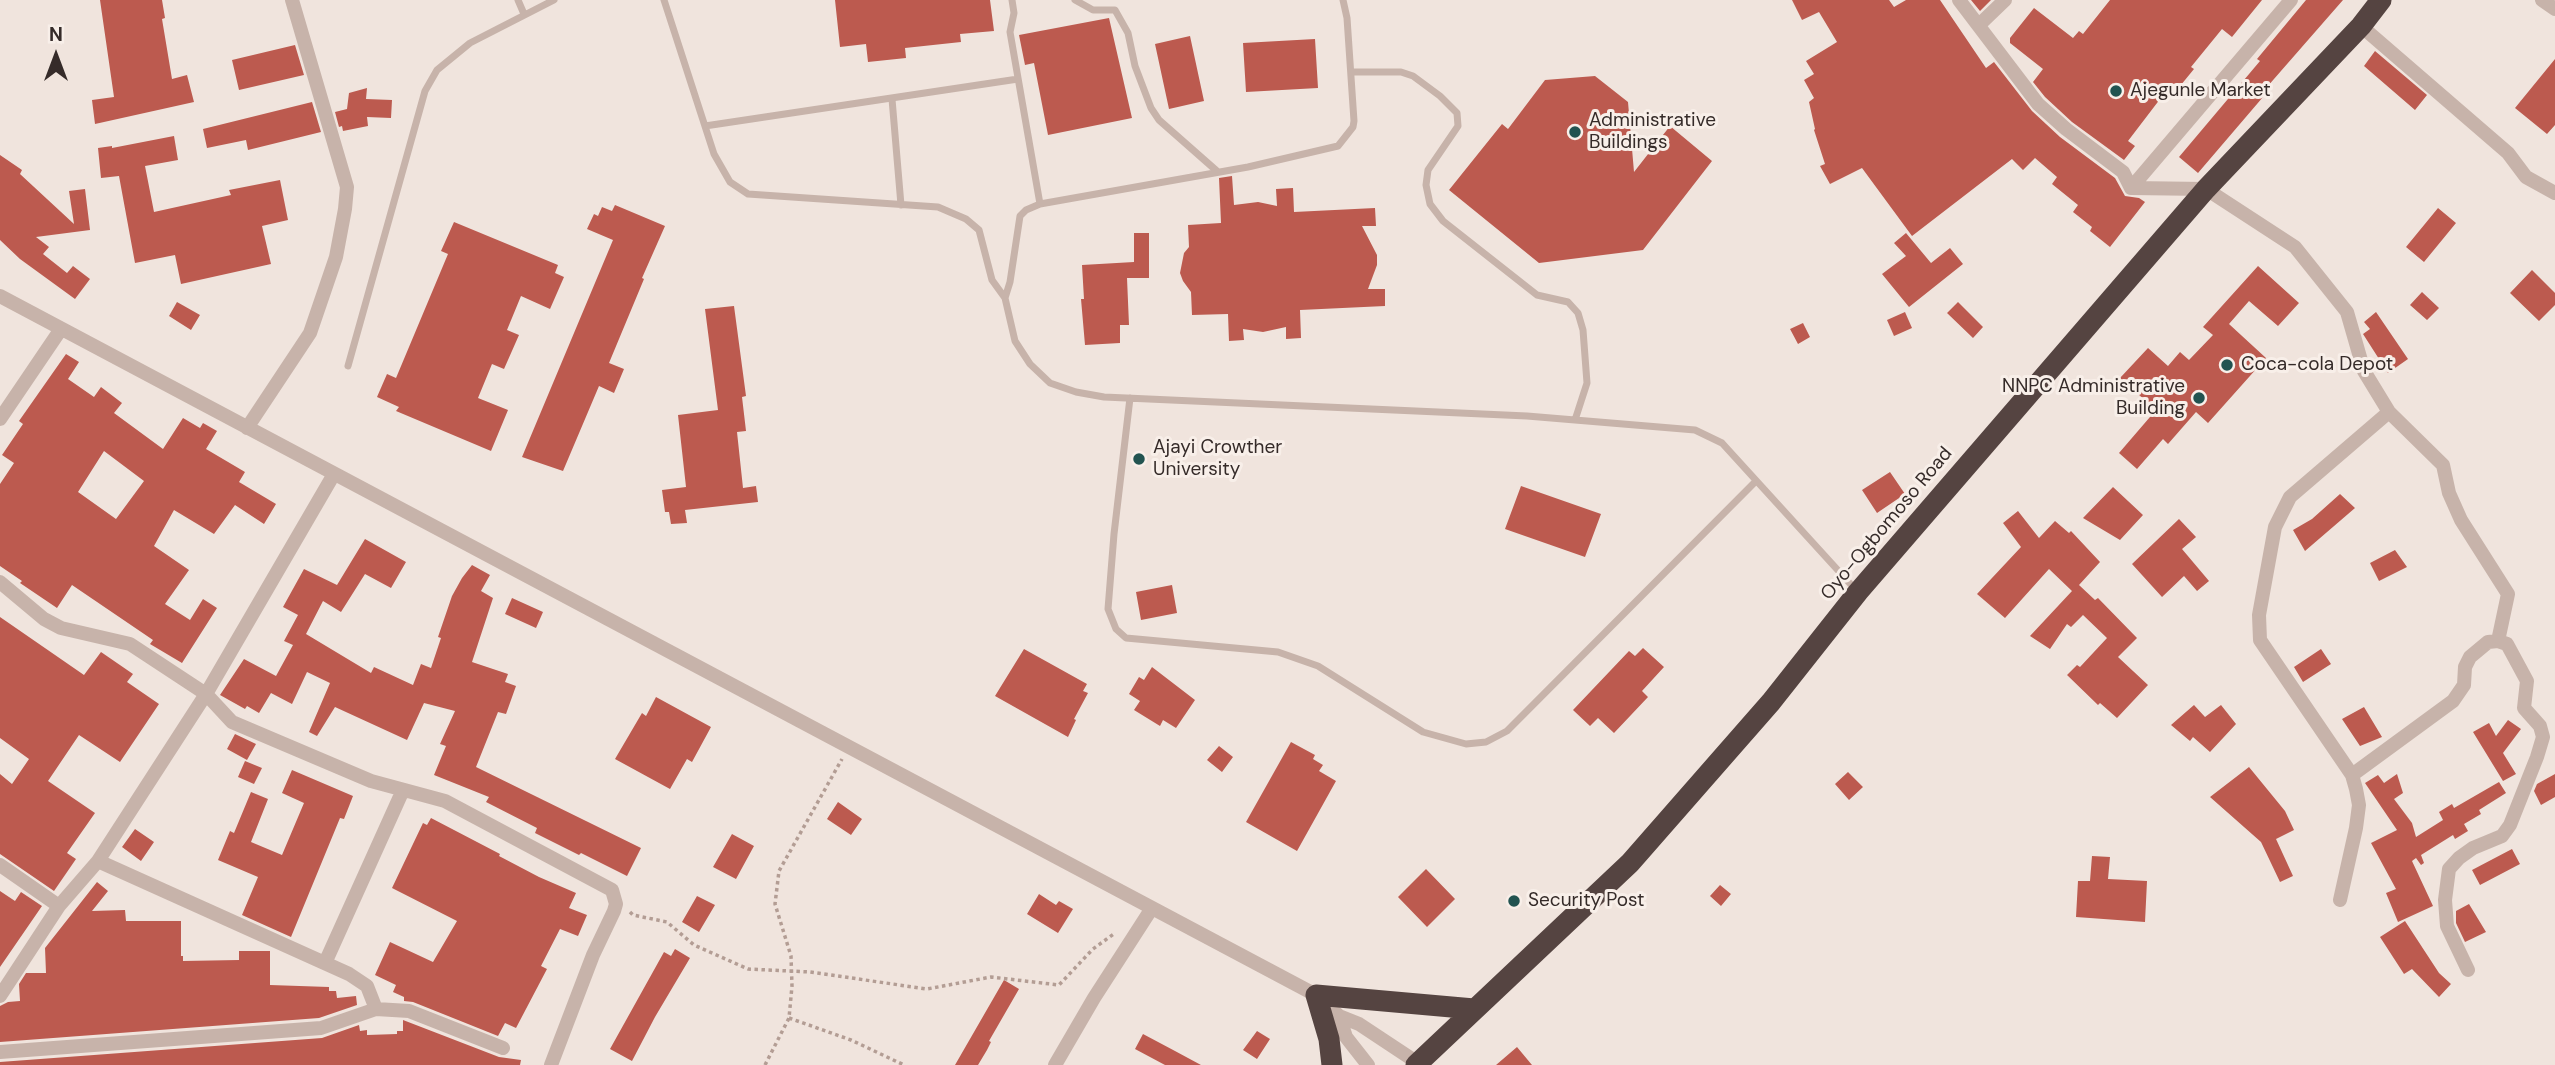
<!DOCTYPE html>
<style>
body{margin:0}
#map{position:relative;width:2555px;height:1065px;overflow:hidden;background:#f0e4dd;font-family:"DM Sans",sans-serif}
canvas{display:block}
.north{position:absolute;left:21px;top:21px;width:70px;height:70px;-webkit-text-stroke:5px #f8efe9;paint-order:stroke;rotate:0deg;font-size:19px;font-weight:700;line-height:28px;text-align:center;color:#352b29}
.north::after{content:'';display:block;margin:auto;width:24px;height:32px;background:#352b29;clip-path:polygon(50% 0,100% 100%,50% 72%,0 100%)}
</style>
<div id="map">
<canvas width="2555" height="1065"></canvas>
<div class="north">N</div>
</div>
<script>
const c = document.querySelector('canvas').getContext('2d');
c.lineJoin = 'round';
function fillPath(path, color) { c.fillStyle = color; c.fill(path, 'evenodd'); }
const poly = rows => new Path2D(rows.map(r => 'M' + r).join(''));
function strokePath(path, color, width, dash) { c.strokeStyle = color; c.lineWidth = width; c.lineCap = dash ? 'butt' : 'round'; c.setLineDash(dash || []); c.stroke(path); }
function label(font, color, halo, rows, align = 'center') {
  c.font = font + ' "DM Sans",sans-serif'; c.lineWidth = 6; c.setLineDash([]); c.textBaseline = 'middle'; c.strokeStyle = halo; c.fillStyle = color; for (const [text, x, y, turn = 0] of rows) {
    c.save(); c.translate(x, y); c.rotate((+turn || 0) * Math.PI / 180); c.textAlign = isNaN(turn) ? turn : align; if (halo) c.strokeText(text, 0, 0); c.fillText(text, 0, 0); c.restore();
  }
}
fillPath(poly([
 [100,0,162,0,165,18,162,19,172,79,187,75,194,102,95,124,92,100,114,97],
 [835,0,990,0,994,31,960,34,961,42,905,48,906,58,868,62,866,44,840,47],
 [1792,0,1889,0,1894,7,1906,0,1940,0,1986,68,1994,62,2032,111,2060,137,2115,178,2125,196,2139,198,2145,202,2110,247,2090,231,2092,227,2073,212,2078,205,2052,184,2057,177,2035,158,2023,170,2012,159,1912,236,1862,168,1830,184,1820,166,1825,164,1814,130,1815,129,1809,102,1814,98,1804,80,1814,74,1806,61,1837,42,1819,12,1802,20],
 [1971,0,1991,0,1980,11],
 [2110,0,2262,0,2232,37,2222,29,2191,67,2194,69,2176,91,2170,86,2128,141,2135,146,2124,160,2072,122,2045,97,2033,82,2043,69,2010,43,2010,38,2034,8,2073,38,2079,31,2083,34],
 [2306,0,2343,0,2260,95,2263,97,2198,173,2179,157,2260,61,2257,59],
 [1109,18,1132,118,1048,135,1034,63,1025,65,1019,35],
 [1190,36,1204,101,1169,109,1155,44],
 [1315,39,1318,88,1246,92,1243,43],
 [295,45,304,75,239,90,232,60],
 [2375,51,2427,95,2415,110,2364,66],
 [2555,59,2555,125,2547,134,2515,108],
 [1595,76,1628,102,1634,172,1670,126,1712,161,1643,250,1539,263,1449,190,1502,124,1508,129,1545,80],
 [367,88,366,99,392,100,391,118,367,117,368,126,343,131,342,126,339,127,335,112,347,109,349,93],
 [312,102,321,132,248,150,246,140,207,148,203,129],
 [174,136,178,160,145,166,154,212,231,195,229,190,280,180,288,220,262,226,271,264,181,284,175,255,135,263,119,176,101,178,98,148,112,146,112,148],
 [0,155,22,170,20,174,74,224,69,191,85,189,90,230,36,237,49,247,43,254,67,273,73,266,90,279,75,299,20,259,0,240],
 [1232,176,1234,205,1258,202,1277,206,1276,189,1293,188,1294,212,1375,208,1376,226,1362,226,1377,255,1377,265,1368,289,1385,289,1385,306,1300,310,1301,338,1286,339,1286,327,1263,332,1243,329,1244,340,1229,341,1228,314,1192,315,1191,292,1183,281,1180,273,1184,253,1189,247,1188,225,1221,223,1219,178],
 [615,205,665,226,642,278,644,279,609,363,624,369,614,393,599,386,563,471,522,457,613,240,587,229,594,214,598,216,602,207,612,211],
 [2438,208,2456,223,2424,262,2406,247],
 [454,222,558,265,555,273,564,277,550,309,521,296,507,330,519,335,504,369,492,364,478,398,508,410,491,451,396,411,399,407,377,397,387,374,396,378,448,254,441,251],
 [1134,233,1149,233,1149,278,1127,278,1129,325,1120,325,1120,343,1085,345,1081,299,1084,299,1082,265,1134,262],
 [1906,233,1931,263,1950,248,1963,264,1909,307,1882,274,1906,256,1894,243],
 [2258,266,2299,303,2278,326,2249,301,2229,324,2266,358,2208,423,2196,412,2168,444,2163,439,2137,469,2119,453,2156,410,2120,378,2148,348,2168,366,2180,352,2189,360,2213,335,2203,327],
 [2532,270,2555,293,2555,305,2539,321,2510,293],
 [2422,292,2439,308,2427,320,2410,305],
 [177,302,200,315,191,330,169,316],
 [1958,302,1983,327,1973,338,1947,313],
 [734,306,746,396,742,397,746,431,737,432,743,488,756,486,758,502,685,510,687,523,671,524,669,512,665,512,662,490,686,487,678,415,718,410,705,309],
 [1905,312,1912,328,1894,336,1887,320],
 [2376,312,2408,359,2388,373,2363,334,2370,329,2364,322],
 [1803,323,1810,337,1798,344,1790,329],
 [66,354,79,362,68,379,94,397,101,387,122,403,114,413,163,449,183,418,200,428,203,423,217,431,206,449,245,472,239,482,276,504,264,524,235,505,214,534,174,510,154,546,189,570,165,604,190,620,203,599,217,608,182,663,150,644,153,640,72,585,57,608,20,583,22,581,0,566,0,484,14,463,2,455,23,424,19,421],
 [104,451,144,481,116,519,78,492],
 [1890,472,1905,494,1877,513,1862,490],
 [1521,486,1601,514,1585,557,1505,529],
 [2113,487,2143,515,2120,540,2083,518],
 [2340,494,2355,508,2305,551,2293,530,2312,519],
 [2018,511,2039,538,2055,521,2069,533,2071,531,2100,562,2079,585,2095,600,2098,598,2137,638,2118,657,2148,685,2117,718,2100,703,2098,705,2067,675,2077,665,2080,667,2107,638,2083,615,2071,627,2067,624,2050,649,2030,636,2072,591,2049,569,2005,618,1977,594,2021,547,2003,523],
 [2179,519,2196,537,2182,549,2209,581,2197,591,2184,576,2162,597,2132,564],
 [365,539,406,562,391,588,365,574,341,612,323,601,306,634,371,673,374,667,413,685,421,664,431,668,441,638,438,637,452,596,462,578,472,565,490,575,481,591,493,598,472,662,508,674,505,682,516,686,506,714,498,712,476,767,641,848,627,876,581,853,579,855,535,833,537,828,486,802,489,797,434,775,446,746,440,744,455,711,424,703,407,740,335,707,317,736,309,732,330,683,307,672,292,704,271,693,259,713,247,706,245,709,220,695,244,659,276,676,293,645,284,641,298,615,283,607,304,569,337,585],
 [2395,550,2407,567,2379,581,2370,563],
 [1172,585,1177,613,1141,620,1136,592],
 [512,598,543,612,536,628,505,614],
 [0,617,84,675,101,652,133,674,127,682,159,704,120,762,79,735,48,781,95,813,67,853,76,859,54,891,0,854,0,774,12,784,29,759,0,738],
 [1643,648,1664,667,1642,691,1648,697,1614,733,1598,718,1590,726,1573,710,1629,651,1635,656],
 [1024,649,1087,684,1083,691,1088,693,1074,719,1076,720,1068,737,995,696],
 [2321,649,2331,664,2303,682,2294,667],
 [1152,667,1195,700,1176,728,1163,720,1160,726,1134,710,1140,701,1129,694,1139,677,1144,680],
 [656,697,711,727,692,762,687,759,670,789,615,759,642,713,646,716],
 [2194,705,2205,717,2221,705,2236,724,2210,752,2193,737,2190,741,2171,725],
 [2364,707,2382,737,2360,746,2342,719],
 [2508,720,2521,729,2503,753,2516,774,2503,781,2473,732,2489,723,2496,736],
 [235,734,256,744,247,760,227,749],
 [1291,742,1315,755,1313,759,1323,765,1319,771,1336,781,1297,851,1246,822],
 [1219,746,1233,757,1222,772,1207,760],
 [245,761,262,768,254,784,238,777],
 [2249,767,2285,811,2294,830,2276,839,2293,876,2280,882,2261,842,2210,797],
 [292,770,353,796,344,819,340,818,291,937,242,915,258,877,218,860,230,831,234,833,251,792,268,799,251,842,282,855,304,803,282,793],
 [1848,772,1863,787,1849,800,1835,784],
 [2397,774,2403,793,2394,799,2412,823,2416,837,2443,820,2439,812,2452,804,2454,808,2499,782,2506,793,2479,810,2481,814,2464,824,2468,831,2455,839,2453,835,2421,855,2424,863,2421,865,2416,858,2412,861,2433,906,2398,922,2386,893,2396,889,2371,843,2397,830,2365,783,2378,775,2384,783],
 [2555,774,2555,797,2541,805,2534,791,2537,784],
 [838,802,862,819,851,835,827,819],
 [431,818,500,854,499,856,539,877,576,893,569,908,587,915,578,936,560,929,541,966,547,969,516,1028,505,1023,498,1036,413,1002,404,1001,404,997,393,992,396,985,375,975,390,942,433,962,457,921,392,888,423,823,427,825],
 [135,829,154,842,141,861,122,847],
 [732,834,754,846,736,879,713,867],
 [2512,849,2520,864,2480,885,2472,870],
 [2092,856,2110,857,2108,879,2147,881,2145,922,2076,917,2078,881,2090,881],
 [1426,869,1455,899,1427,927,1398,897],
 [97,882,108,891,92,911,125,910,126,921,181,921,181,956,183,956,183,961,239,960,239,951,270,951,270,985,329,987,329,991,336,991,337,998,356,996,357,1005,319,1018,0,1042,0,1006,8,1002,20,1001,19,984,26,973,46,973,45,948],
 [1720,885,1731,894,1721,906,1710,896],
 [0,891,15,901,21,892,42,906,0,967],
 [1039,894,1056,905,1059,901,1073,909,1058,933,1027,914],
 [697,896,715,905,699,932,682,922],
 [2469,904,2486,932,2465,942,2456,923,2456,911],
 [2405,921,2439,973,2451,984,2439,997,2412,969,2404,974,2380,937],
 [675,949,690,958,655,1017,632,1061,610,1049,664,952,671,956],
 [1004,980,1019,989,989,1041,991,1042,987,1050,978,1065,955,1065],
 [403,1020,499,1057,521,1060,520,1065,0,1065,0,1062,322,1038,359,1025,360,1031,367,1030,367,1035,397,1034,397,1031,403,1031],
 [1257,1031,1270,1039,1257,1059,1243,1050],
 [1143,1034,1175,1051,1201,1065,1165,1065,1135,1049],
 [1517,1047,1532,1065,1496,1065]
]), '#bc5a4f');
strokePath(poly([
 [630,912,633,915,667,922,694,945,748,969,810,972,927,989,991,977,1059,985,1093,949,1115,933],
 [789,1018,851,1040,904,1065],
 [765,1065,789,1018,792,986,791,956,775,904,779,871,842,759]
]), '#b39d94', 3.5, [3.5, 3.5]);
strokePath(poly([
 [518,0,524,14],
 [664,0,714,154,730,182,748,194,938,207,966,219,979,230,992,280,1005,298,1015,341,1030,364,1050,383,1076,392,1104,397,1527,416,1695,430,1722,443,1855,589],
 [1012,0,1014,13,1010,32,1040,204],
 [1075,0,1093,10,1115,10,1128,33,1135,66,1151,108,1159,120,1218,172],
 [1351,72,1401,72,1413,76,1440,96,1457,113,1458,126,1428,170,1426,185,1430,204,1443,221,1537,295,1568,302,1578,313,1583,330,1587,383,1575,420],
 [892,99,901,205],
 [705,126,1018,79],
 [1005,298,1010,282,1020,216,1026,210,1040,204,1248,167,1338,146,1353,127,1354,121,1347,18,1343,0],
 [348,366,425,91,437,70,470,43,554,0],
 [1130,398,1114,534,1108,609,1116,629,1126,638,1278,652,1318,666,1423,732,1466,744,1486,742,1507,731,1756,481]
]), '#c7b3aa', 7);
strokePath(poly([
 [1959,0,2038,104,2066,129,2123,172,2131,188,2206,189,2295,247,2347,312,2364,371,2389,412,2443,465,2449,493,2461,520,2508,594,2498,641],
 [2542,0,2555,9],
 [1980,24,2005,0],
 [2361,26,2508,153,2526,177,2555,193],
 [2131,188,2291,0],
 [0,296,1316,995,1339,1016,1359,1024,1418,1063],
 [0,419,61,329],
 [247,428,310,333,336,257,345,209,347,187,292,0],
 [0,582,44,619,61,628,130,644,206,694,232,722,371,781,445,801,612,890,616,904,614,911,593,955,551,1065],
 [2352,775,2453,701,2464,685,2465,667,2470,657,2488,642,2498,641,2507,644,2527,681,2524,708,2540,726,2543,737,2537,757,2510,825,2502,836,2473,848,2459,858,2449,869,2445,900,2447,926,2468,970],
 [98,861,349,974,367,986,376,1009],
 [0,865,59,906],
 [2340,900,2356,828,2359,805,2356,789,2352,775,2260,640,2259,615,2275,527,2290,497,2389,412],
 [325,963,403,790],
 [0,996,59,906,98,861,206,694,334,474],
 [1339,1016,1346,1037,1368,1065],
 [0,1052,321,1028,376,1009,409,1011,503,1048],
 [1055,1065,1094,998,1152,908]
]), '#c7b3aa', 14);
strokePath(poly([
 [1332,1065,1329,1039,1316,995,1474,1009],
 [1416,1065,1630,863,1771,702,1858,592,2206,189,2361,26,2381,0]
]), '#554441', 21);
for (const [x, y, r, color] of [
 [2116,91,7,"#225350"],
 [1575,132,7,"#225350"],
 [2227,365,7,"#225350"],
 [2199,398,7,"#225350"],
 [1139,459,7,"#225350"],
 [1514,901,7,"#225350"]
]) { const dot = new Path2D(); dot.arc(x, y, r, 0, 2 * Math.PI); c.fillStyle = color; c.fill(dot); strokePath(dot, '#f8efe9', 2.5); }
label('19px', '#352b29', '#f8efe9', [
 ["Ajegunle Market",2130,91],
 ["Administrative",1589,121],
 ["Buildings",1589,143],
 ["Coca-cola Depot",2241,365],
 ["NNPC Administrative",2185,387,"right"],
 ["Building",2185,409,"right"],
 ["Ajayi Crowther",1153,448],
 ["University",1153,470],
 ["Security Post",1528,901]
], 'left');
label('19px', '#352b29', '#f8efe9', [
 ["Oyo-Ogbomoso Road",1887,524,-50]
]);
</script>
